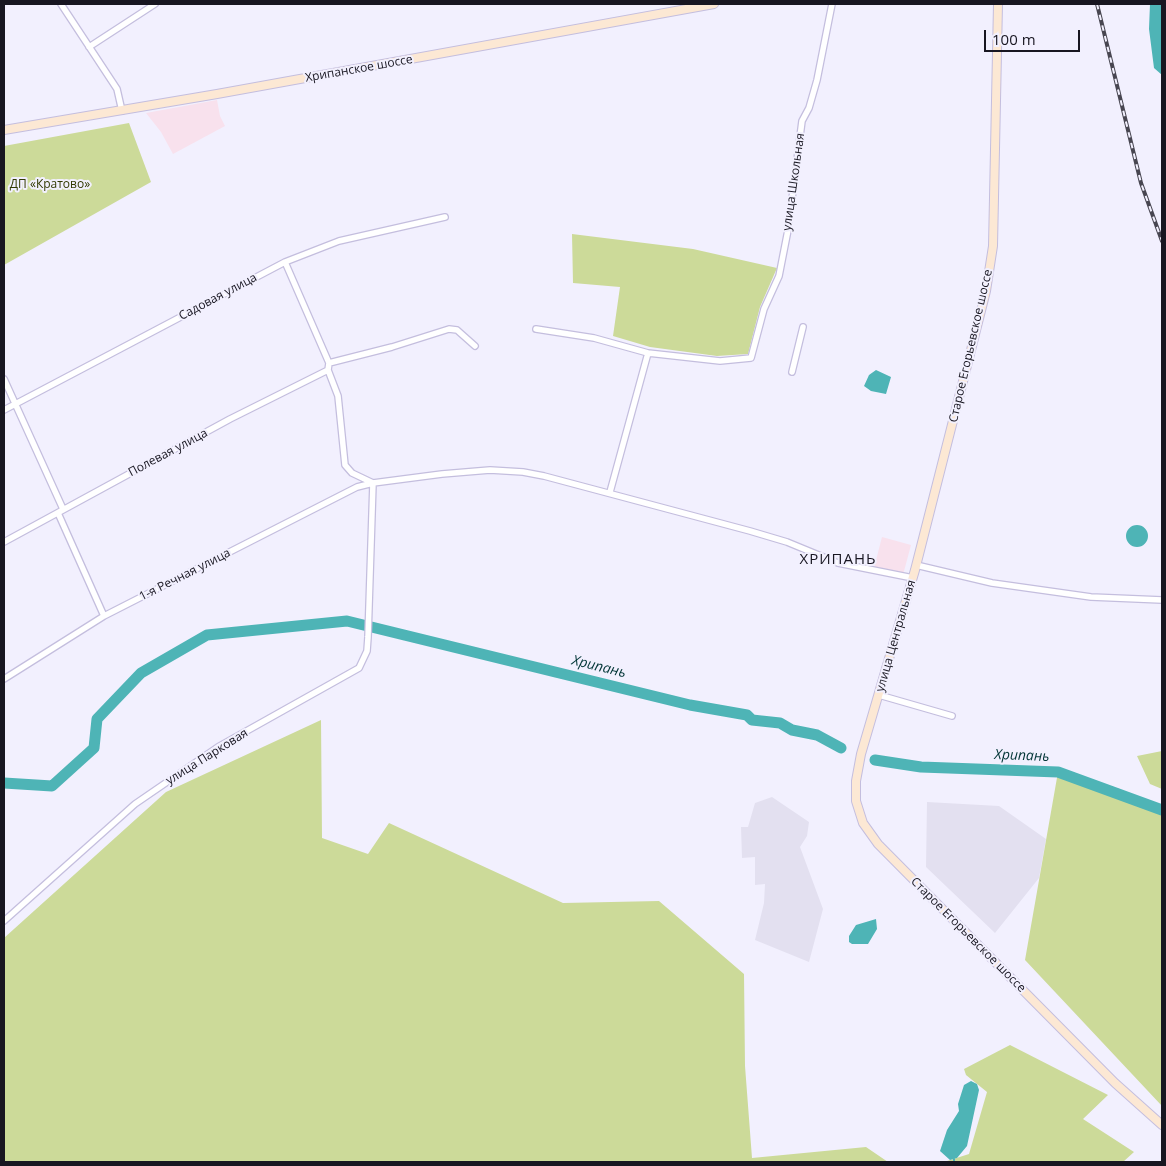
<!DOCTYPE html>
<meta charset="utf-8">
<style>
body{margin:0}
#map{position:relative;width:1166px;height:1166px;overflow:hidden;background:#f2f0fe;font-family:"Open Sans",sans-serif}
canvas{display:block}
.frame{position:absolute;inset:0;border:5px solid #181621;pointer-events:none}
.scale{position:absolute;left:984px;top:30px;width:96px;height:22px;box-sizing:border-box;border:2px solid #181621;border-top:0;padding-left:6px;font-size:15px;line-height:18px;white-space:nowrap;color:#181621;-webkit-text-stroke:4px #f2f0fe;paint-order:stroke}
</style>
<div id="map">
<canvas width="1166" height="1166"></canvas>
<div class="frame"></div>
<div class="scale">100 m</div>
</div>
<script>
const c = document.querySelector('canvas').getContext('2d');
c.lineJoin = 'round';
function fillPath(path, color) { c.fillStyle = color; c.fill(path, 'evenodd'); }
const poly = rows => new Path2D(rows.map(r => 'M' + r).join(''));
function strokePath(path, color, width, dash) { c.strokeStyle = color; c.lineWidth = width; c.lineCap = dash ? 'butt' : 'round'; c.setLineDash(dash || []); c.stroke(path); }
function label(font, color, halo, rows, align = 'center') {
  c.font = font + ' "Open Sans",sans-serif'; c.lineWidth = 4; c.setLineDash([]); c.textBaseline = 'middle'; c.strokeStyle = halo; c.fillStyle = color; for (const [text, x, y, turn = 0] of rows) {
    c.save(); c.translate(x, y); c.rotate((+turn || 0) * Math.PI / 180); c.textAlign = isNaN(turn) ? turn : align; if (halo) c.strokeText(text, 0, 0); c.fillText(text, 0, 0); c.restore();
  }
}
fillPath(poly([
 [217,100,220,116,225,126,173,154,161,132,146,113],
 [882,537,911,545,903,575,874,568]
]), '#f8e1ed');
fillPath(poly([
 [772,797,809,822,807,836,800,847,823,909,809,962,755,940,764,903,765,884,755,885,755,857,742,858,741,827,748,827,755,803],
 [927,802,999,806,1046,839,1039,878,995,933,926,867]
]), '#e3e0f0');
fillPath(poly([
 [129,123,151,182,4,265,4,146],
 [572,234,693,249,777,268,760,307,748,354,717,356,650,347,613,336,620,287,573,283],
 [321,720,322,838,368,854,389,823,563,903,659,901,744,974,745,1066,752,1158,866,1147,888,1162,4,1162,4,938,166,792],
 [1162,751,1162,789,1150,784,1137,756],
 [1058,772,1162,810,1162,1106,1025,960],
 [1010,1045,1108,1095,1083,1119,1134,1152,1123,1162,944,1162,969,1154,987,1092,966,1075,964,1069]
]), '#ccda99');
fillPath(poly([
 [1150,4,1162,4,1162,75,1154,68,1149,29],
 [876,370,891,377,886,394,871,391,864,386,869,375],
 '1126 536a11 11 0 1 1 22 0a11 11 0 1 1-22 0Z',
 [876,919,877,929,868,944,852,944,849,942,849,936,856,925],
 [971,1081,977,1084,979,1090,967,1146,957,1158,950,1160,940,1151,947,1130,959,1111,958,1104,964,1085]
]), '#4eb4b6');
strokePath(poly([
 [954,1159,954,1162]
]), '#4eb4b6', 2);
strokePath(poly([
 [875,760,921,767,1058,772,1162,810],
 [4,783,52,786,94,748,97,719,141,673,207,635,347,621,690,705,747,715,752,720,780,723,792,730,817,735,841,748]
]), '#4eb4b6', 11);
const street = poly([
 [61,4,117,89,122,111],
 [89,47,155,4],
 [285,262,329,363],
 [536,329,594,338,648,353,720,361,751,358,764,309,779,276,788,230,802,121,809,108,817,80,832,4],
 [329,363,392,347,449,329,457,330,475,346],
 [328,370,338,396,345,465,352,473,373,483],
 [792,372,803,327],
 [4,379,63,509],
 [4,410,285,262,339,241,445,217],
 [610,492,648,353],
 [58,513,104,616],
 [4,542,230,419,328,370,329,363],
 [916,565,992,583,1091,597,1162,600],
 [4,679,104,616,357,487,373,483,442,474,490,470,523,472,544,476,750,531,787,542,838,563,913,578],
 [879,695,952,716],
 [4,921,135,804,218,747,359,668,367,651,368,637,373,483]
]);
const secondary = poly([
 [998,4,993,246,986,291,915,570,861,754,856,781,856,801,863,823,878,844,1115,1083,1162,1125],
 [4,130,217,94,714,4]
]);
strokePath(street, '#c4bede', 8);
strokePath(secondary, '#c4bede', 10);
strokePath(street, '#fff', 5.5);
strokePath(secondary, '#fce8d4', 8);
const rail = poly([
 [1097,4,1141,183,1162,241]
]);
strokePath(rail, '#484651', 4);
strokePath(rail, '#f2f0fe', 2, [5.5]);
label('12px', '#181621', '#f2f0fe', [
 ["Хрипанское шоссе",359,69,-10],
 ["улица Школьная",794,182,-82],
 ["Садовая улица",218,297,-28],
 ["Старое Егорьевское шоссе",971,346,-77],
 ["Полевая улица",168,453,-28],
 ["1-я Речная улица",185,575,-27],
 ["улица Центральная",896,636,-74],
 ["улица Парковая",207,757,-32],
 ["Старое Егорьевское шоссе",968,935,45]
]);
label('12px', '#313902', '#f2f0fe', [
 ["ДП «Кратово»",50,185]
]);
label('italic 14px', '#023536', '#f2f0fe', [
 ["Хрипань",599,667,14],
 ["Хрипань",1022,756,2]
]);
c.letterSpacing = '1px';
label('15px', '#181621', '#f2f0fe', [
 ["ХРИПАНЬ",838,560]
]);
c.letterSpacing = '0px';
</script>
